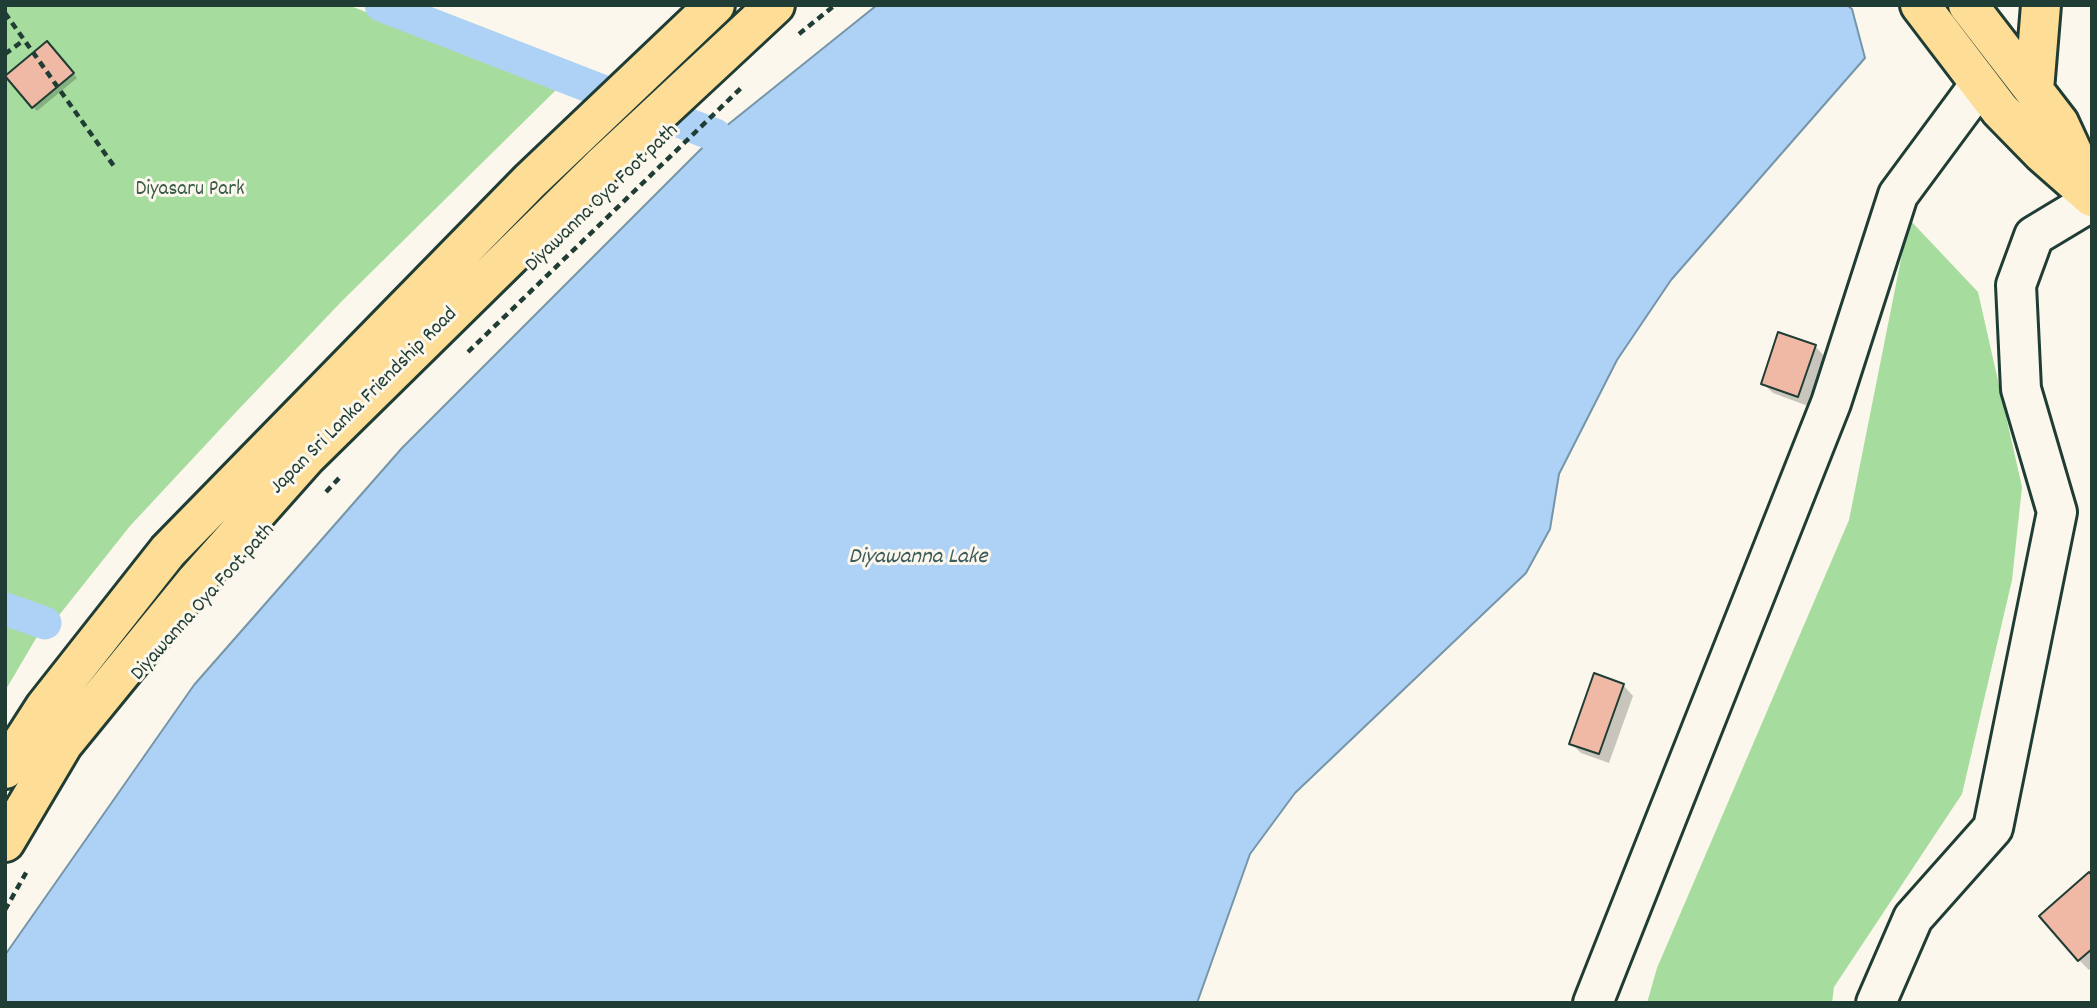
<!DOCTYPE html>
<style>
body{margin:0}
#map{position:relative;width:2097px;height:1008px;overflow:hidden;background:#fbf7ec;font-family:Dekko,sans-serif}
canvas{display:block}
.frame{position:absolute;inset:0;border:7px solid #1f3d34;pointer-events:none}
</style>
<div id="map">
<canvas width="2097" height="1008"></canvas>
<div class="frame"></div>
</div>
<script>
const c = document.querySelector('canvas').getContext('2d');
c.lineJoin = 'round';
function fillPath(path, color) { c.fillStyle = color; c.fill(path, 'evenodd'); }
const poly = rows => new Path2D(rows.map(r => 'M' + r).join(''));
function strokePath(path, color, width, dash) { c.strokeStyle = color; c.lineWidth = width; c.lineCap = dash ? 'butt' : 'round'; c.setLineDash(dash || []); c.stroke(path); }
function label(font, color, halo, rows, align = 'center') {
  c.font = font + ' Dekko,sans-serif'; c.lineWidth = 6; c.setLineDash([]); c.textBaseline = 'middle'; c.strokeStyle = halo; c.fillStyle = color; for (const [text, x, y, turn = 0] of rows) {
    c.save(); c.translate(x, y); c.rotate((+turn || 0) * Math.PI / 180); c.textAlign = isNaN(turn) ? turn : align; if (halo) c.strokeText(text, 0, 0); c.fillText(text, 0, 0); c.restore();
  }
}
fillPath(poly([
 [5,5,348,5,559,87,342,301,238,410,130,526,56,619,5,601],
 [1909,219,1978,292,2022,487,2012,580,1962,794,1834,987,1832,1003,1647,1003,1657,968,1849,520],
 [5,609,45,623,5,691]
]), '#a7dc9f');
const water = poly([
 [877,5,1847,5,1852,9,1865,58,1671,280,1617,360,1559,474,1550,529,1526,573,1295,793,1250,854,1197,1003,5,1003,5,955,194,685,402,448,715,135,877,5]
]);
fillPath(water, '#aed1f6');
strokePath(water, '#7596a8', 2);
fillPath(poly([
 [51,48,77,78,37,111,33,107],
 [1815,346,1825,357,1808,406,1773,393,1763,383],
 [1623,685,1633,696,1609,763,1581,753,1571,743],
 [2092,878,2092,967,2089,970,2079,960]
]), '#0003');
strokePath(poly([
 [381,5,715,135],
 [5,609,45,623]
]), '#aed1f6', 33);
const building = poly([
 [47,41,74,73,32,108,5,76,47,41],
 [1778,332,1816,345,1798,397,1761,384,1778,332],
 [1594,673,1624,684,1599,754,1569,744,1594,673],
 [2089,872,2092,876,2092,949,2078,961,2039,916,2089,872]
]);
fillPath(building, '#f0b9a5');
strokePath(building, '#1f3d34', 2);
const minor = poly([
 [1593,1003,1831,403,1898,195,1980,84],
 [1876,1003,1913,918,1993,828,2057,512,2021,389,2016,285,2034,236,2092,201]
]);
const major = poly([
 [1920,5,2000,110,2042,153,2092,197],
 [1968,5,2059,123,2088,186],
 [2034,90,2041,5],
 [5,769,45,707,168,551,530,181,715,5],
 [5,842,63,744,196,581,307,456,601,167,775,5]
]);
strokePath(minor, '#1f3d34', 44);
strokePath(major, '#1f3d34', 44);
strokePath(poly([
 [5,13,116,169],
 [799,34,835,5],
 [5,54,24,40],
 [468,352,741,88],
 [326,492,342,475],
 [5,910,27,871]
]), '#1f3d34', 4.5, [7, 5]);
strokePath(minor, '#fbf7ec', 38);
strokePath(major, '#fedd96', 38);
label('21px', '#3a5d49', '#fbf7ec', [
 ["Diyasaru Park",190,191]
]);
label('21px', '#1f3d34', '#fbf7ec', [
 ["Diyawanna Oya Foot path",603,199,-44],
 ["Japan Sri Lanka Friendship Road",365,402,-45],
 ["Diyawanna Oya Foot path",204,603,-48]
]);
label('italic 23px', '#3c5b5b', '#fbf7ec', [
 ["Diyawanna Lake",918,559]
]);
</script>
